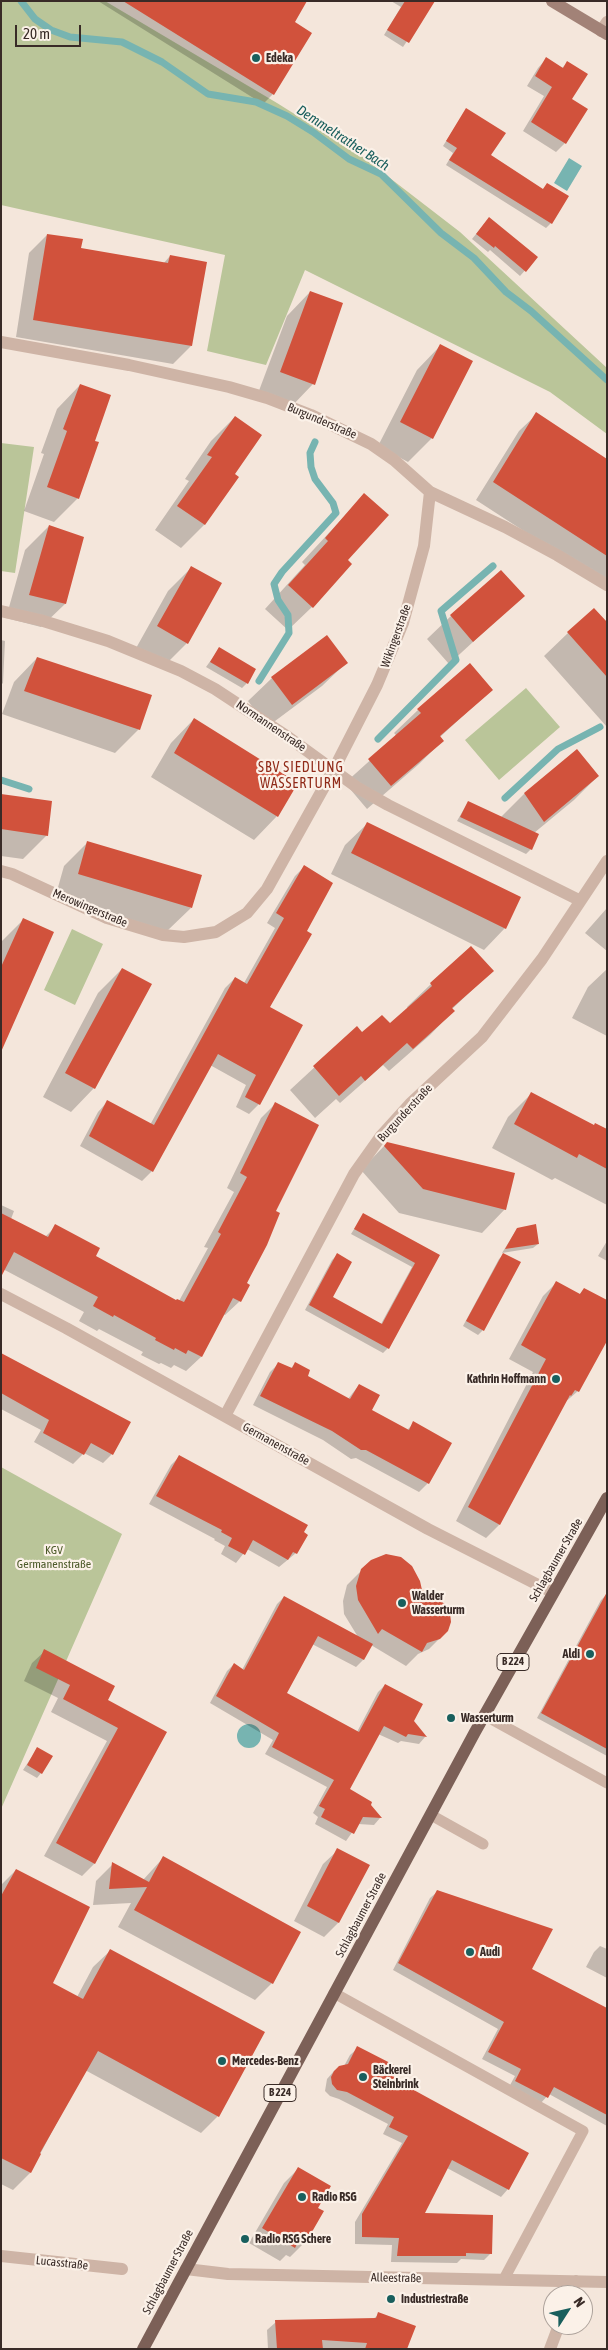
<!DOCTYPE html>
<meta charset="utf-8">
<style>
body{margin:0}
#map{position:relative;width:608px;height:2350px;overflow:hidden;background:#f4e6db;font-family:"Asap Condensed",sans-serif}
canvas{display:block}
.frame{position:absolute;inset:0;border:2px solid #392b27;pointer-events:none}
.north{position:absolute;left:543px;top:2285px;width:50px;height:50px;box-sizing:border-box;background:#fbf1e8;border:1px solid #ada29b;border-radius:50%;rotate:55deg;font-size:14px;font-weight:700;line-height:20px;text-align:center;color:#392b27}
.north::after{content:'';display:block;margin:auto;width:18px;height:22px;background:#195f5d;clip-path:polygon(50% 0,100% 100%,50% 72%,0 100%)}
.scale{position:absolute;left:15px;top:25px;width:66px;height:22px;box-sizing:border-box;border:2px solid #392b27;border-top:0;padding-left:6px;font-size:15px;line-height:18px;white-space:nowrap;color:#392b27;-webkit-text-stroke:4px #fbf1e8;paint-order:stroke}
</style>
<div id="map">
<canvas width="608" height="2350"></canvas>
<div class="frame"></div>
<div class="north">N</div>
<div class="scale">20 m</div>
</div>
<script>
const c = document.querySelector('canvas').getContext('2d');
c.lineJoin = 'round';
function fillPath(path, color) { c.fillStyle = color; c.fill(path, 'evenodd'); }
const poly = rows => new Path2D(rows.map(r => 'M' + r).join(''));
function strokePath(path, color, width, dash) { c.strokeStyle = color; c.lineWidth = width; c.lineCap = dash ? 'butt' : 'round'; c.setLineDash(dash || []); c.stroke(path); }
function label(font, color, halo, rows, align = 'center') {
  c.font = font + ' "Asap Condensed",sans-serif'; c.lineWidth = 4.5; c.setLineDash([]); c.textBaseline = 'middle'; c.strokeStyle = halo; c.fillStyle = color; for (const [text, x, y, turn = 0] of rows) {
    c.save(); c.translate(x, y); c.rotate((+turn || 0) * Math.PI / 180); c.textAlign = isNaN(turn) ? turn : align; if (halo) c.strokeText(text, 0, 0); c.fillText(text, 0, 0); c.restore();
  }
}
fillPath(poly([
 [1,1,105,1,277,103,360,155,460,232,607,368,607,434,550,392,305,270,266,365,207,351,225,255,1,205],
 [1,443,34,447,15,573,1,571],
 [526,688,560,727,499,780,465,740],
 [72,929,103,944,75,1005,44,990],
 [1,1467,122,1534,1,1809]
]), '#bac599');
fillPath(poly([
 [569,158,582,166,567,191,554,183],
 '237 1736a12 12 0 1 1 24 0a12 12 0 1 1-24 0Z'
]), '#77b4b1');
fillPath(poly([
 [98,1,306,1,293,22,273,94,263,104],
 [391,1,434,1,403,47,384,35,401,7],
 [546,59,561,69,568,62,571,100,565,143,556,152,523,131,544,96,527,86,538,68],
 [466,110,489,155,542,190,547,185,551,223,546,228,446,165,453,153,443,146],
 [485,223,536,258,520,276,490,250,488,252,472,239],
 [47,235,80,249,163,264,170,256,191,346,173,364,16,337,29,253],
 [310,292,313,384,290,408,257,396,287,316],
 [440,346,432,438,408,462,378,446,417,370],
 [80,385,78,498,54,522,24,511,44,454,41,453,57,409],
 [537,414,607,461,607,585,476,500,519,431],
 [235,417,233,474,237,477,204,525,181,548,155,530,189,481,185,479,211,441],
 [364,495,346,560,312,607,288,630,265,609,305,565,302,562],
 [49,526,82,538,65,604,41,627,6,618,25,550],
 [192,567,187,643,164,666,135,650,168,591],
 [523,596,449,664,427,639,451,616],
 [607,624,607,727,544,656,568,633],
 [1,640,5,641,3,683,1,685],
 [219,649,247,683,242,688,206,667],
 [37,658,139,729,115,753,2,714,14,682],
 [346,663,322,686,267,727,248,701,272,678],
 [491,690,440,737,443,740,419,764,367,809,345,783,397,736,394,733,418,710],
 [194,719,277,816,254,840,151,777,171,743],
 [577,751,598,776,574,800,534,833,531,849,526,854,457,821,468,802,501,817,524,794],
 [1,796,47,835,23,859,1,856],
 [367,824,505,928,484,950,331,874,345,845],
 [87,843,191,908,167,931,55,898,64,866],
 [305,866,269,1008,259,1104,249,1114,236,1107,246,1085,210,1065,152,1171,142,1181,80,1146,98,1112,107,1102,150,1125,225,988,235,978,244,983,275,928,267,923,295,876],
 [607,908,607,951,585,933],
 [23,920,1,1044,1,942],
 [471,948,492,971,451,1010,453,1011,430,1035,389,1071,383,1065,340,1103,336,1099,315,1118,290,1090,357,1028,362,1034,390,1025,408,1009,407,1007,431,984],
 [122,969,94,1088,71,1112,43,1097,98,993],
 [607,969,607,1036,572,1018,588,987],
 [531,1094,607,1132,607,1205,555,1178,552,1180,492,1148,508,1117],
 [275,1104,274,1211,240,1301,225,1315,223,1314,201,1357,186,1371,174,1365,171,1368,161,1363,159,1364,141,1355,143,1352,99,1329,97,1331,79,1321,84,1312,1,1268,1,1205,14,1211,11,1219,45,1237,56,1226,94,1256,176,1302,179,1301,208,1248,204,1247,234,1192,227,1188,261,1118],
 [387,1143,505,1209,482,1233,399,1213,361,1170],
 [363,1215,439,1255,388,1348,383,1353,305,1310,332,1260,337,1255,332,1298,381,1324,412,1267,351,1234],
 [517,1229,538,1244,533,1248,502,1253],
 [607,1241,607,1261,598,1256],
 [503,1255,483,1330,478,1335,463,1326,499,1259],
 [556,1283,579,1295,584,1289,578,1391,563,1404,499,1525,486,1538,456,1521,533,1372,509,1359,543,1296],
 [1,1355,112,1454,103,1463,84,1453,73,1464,34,1442,41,1430,1,1409],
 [279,1363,290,1369,295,1364,306,1376,348,1399,359,1385,371,1410,407,1430,414,1423,428,1483,419,1492,356,1458,351,1459,323,1440,253,1405,270,1372],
 [179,1457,296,1553,279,1567,247,1549,236,1563,221,1554,225,1546,214,1540,215,1539,149,1504,171,1465],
 [362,1570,420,1591,443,1635,429,1649,418,1654,406,1666,371,1645,363,1660,356,1667,312,1644,286,1693,357,1732,378,1692,385,1685,425,1737,419,1744,401,1741,398,1743,378,1734,348,1789,370,1805,380,1818,374,1825,358,1824,346,1841,315,1824,318,1817,313,1813,327,1787,265,1754,273,1740,210,1703,227,1671,234,1664,242,1670,277,1604,284,1597,358,1637,344,1614,343,1601,347,1585],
 [606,1595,607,1596,607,1756,537,1718,601,1600],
 [45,1651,106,1700,165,1732,94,1864,82,1876,44,1856,107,1741,51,1712,58,1698,24,1681,32,1663],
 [37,1749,41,1773,37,1778,23,1770],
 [338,1850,368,1866,338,1923,324,1937,294,1921,323,1864],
 [163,1858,272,1983,255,2000,118,1927,131,1903,93,1905,96,1881,113,1864,143,1880],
 [16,1870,51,1984,77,1997,93,1967,111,1950,218,2116,201,2133,85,2070,30,2173,13,2190,1,2184,1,1885],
 [437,1892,530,1969,607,2010,607,2126,549,2094,540,2104,509,2087,515,2076,482,2059,498,2029,393,1970,430,1898],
 [600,1946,607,1949,607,1978,586,1967,594,1952],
 [358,2048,399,2084,508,2189,501,2197,447,2168,423,2214,491,2253,484,2260,461,2259,457,2263,391,2262,392,2245,355,2244,355,2222,402,2143,383,2134,388,2124,339,2099,330,2096,325,2091,327,2079,334,2071,344,2066,350,2055],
 [298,2169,316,2208,304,2243,290,2257,286,2255,280,2261,249,2243,284,2183],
 [379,2314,406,2349,268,2349,267,2330,276,2322,372,2320]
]), '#0003');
strokePath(poly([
 [21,1,35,19,51,30,70,37,122,42,162,62,208,94,256,102,287,116,313,132,349,159,381,174,441,233,474,258,506,292,531,311,607,380],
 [259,681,289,633,288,615,278,600,274,584,282,572,336,513,333,503,315,479,311,467,310,453,315,442],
 [378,739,456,660,441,611,493,566],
 [1,780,29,789],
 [505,798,558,749,600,727]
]), '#77b4b1', 7);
fillPath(poly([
 [123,1,307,1,295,22,312,33,274,95],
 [405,1,435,1,409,43,387,30],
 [546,57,563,68,567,61,588,74,572,99,588,109,566,144,531,122,552,87,535,76],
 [466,108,506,133,491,155,543,189,547,183,569,196,552,224,449,160,457,148,446,141],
 [489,217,538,257,526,272,495,246,494,248,476,234],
 [47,234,83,239,81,248,168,263,170,255,207,262,192,346,33,320],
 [310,291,343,303,315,385,280,372],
 [440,344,473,361,433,439,400,422],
 [80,384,111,395,95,441,99,442,79,499,47,487,67,431,63,429],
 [536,412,607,459,607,556,493,482],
 [235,416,262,435,235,474,239,477,205,525,177,506,212,457,207,455],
 [364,493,389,515,348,560,352,564,313,608,288,585,328,541,325,538],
 [49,525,84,537,66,604,29,595],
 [191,566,222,583,188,644,157,626],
 [501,570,525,596,473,642,450,615],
 [594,608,607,622,607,677,567,632],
 [327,635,348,663,292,705,271,677],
 [219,647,256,669,248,684,210,662],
 [37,657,152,695,140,730,24,691],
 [470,663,493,690,440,736,444,741,391,786,368,759,421,713,417,709],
 [194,718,298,783,278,817,174,753],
 [577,749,599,776,544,822,524,793],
 [1,794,52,801,48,836,1,829],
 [468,801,539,834,532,850,460,817],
 [367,822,521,897,506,929,351,853],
 [87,841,202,875,192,908,78,874],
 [304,865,333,883,307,931,312,934,270,1007,303,1025,260,1105,245,1097,256,1075,218,1054,153,1172,89,1136,107,1100,154,1125,235,977,247,984,284,918,276,913],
 [23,918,54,932,1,1052,1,967],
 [471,946,494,971,452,1008,455,1011,413,1049,407,1043,365,1081,361,1076,339,1096,313,1066,357,1026,362,1032,382,1015,390,1023,432,986,430,983],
 [122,968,152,984,95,1089,65,1073],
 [531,1092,594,1125,595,1123,607,1129,607,1169,579,1154,577,1158,514,1124],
 [275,1102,319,1125,276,1211,280,1213,267,1245,247,1283,250,1285,241,1302,233,1298,202,1357,188,1350,186,1354,175,1348,174,1350,155,1340,156,1338,114,1315,113,1317,93,1306,98,1297,14,1252,1,1277,1,1213,48,1237,55,1224,100,1248,96,1256,176,1300,177,1299,184,1302,221,1234,218,1232,247,1177,240,1173],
 [387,1142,515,1173,506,1210,423,1189,384,1146],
 [363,1213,440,1255,389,1349,309,1305,337,1253,352,1262,333,1297,382,1324,415,1263,354,1229],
 [536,1224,539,1244,505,1249,517,1228],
 [503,1253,521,1262,484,1331,466,1321],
 [556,1281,580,1294,584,1288,607,1300,607,1341,579,1392,575,1390,571,1396,570,1395,500,1525,468,1507,546,1359,521,1345],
 [1,1353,131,1422,113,1455,91,1443,84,1455,43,1433,49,1420,1,1393],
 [278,1362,292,1368,295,1362,310,1370,308,1376,350,1399,359,1384,380,1395,372,1410,409,1430,413,1421,452,1443,429,1484,366,1450,361,1450,332,1431,260,1396],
 [179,1455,308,1525,304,1532,308,1535,297,1554,293,1552,288,1560,253,1540,245,1555,228,1546,232,1538,221,1532,222,1530,156,1496],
 [386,1554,401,1557,412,1566,420,1581,422,1590,445,1604,450,1613,451,1622,448,1631,440,1639,427,1643,422,1652,382,1629,378,1634,358,1600,356,1586,361,1569,371,1560],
 [607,1592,607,1749,541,1713],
 [284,1596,373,1644,364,1660,318,1636,287,1693,359,1732,385,1684,423,1704,414,1721,427,1737,408,1734,406,1737,384,1726,350,1789,372,1802,371,1805,382,1818,363,1817,354,1834,321,1817,325,1809,319,1806,334,1780,272,1747,279,1733,216,1696,234,1663,244,1670],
 [44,1649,115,1686,108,1700,167,1732,95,1864,56,1843,118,1728,63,1699,70,1685,36,1668],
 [37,1747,53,1756,42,1774,27,1765],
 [337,1848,370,1865,339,1923,307,1906],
 [163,1856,301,1932,273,1984,134,1910,147,1887,109,1889,112,1862,149,1882],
 [16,1869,90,1907,53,1983,83,1999,110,1949,265,2032,219,2117,98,2051,40,2153,41,2154,31,2173,1,2158,1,1896],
 [437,1890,553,1929,532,1969,607,2008,607,2115,554,2087,548,2098,515,2081,521,2069,488,2052,504,2022,398,1963],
 [357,2046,398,2067,393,2076,402,2081,401,2083,529,2153,509,2190,452,2160,425,2213,493,2215,492,2254,466,2253,466,2256,397,2256,399,2238,362,2237,362,2214,408,2136,389,2127,394,2117,347,2092,337,2090,332,2084,331,2077,334,2071,339,2066,348,2064],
 [298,2167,331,2186,318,2208,324,2211,305,2244,299,2240,295,2248,262,2228],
 [378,2312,416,2326,407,2349,365,2349,367,2343,322,2340,323,2349,277,2349,275,2320,376,2318]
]), '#d1523c');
strokePath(poly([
 [484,1715,607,1783],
 [431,1815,483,1844],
 [334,1993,583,2131,504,2279]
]), '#ceb4a6', 11);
strokePath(poly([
 [601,31,607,22],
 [1,342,129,365,229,387,267,398,311,415,371,444,394,460,430,492,505,527,557,555,607,585],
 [1,611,40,620,108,641,181,671,215,689,288,737,358,788,388,805,579,900],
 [1,871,12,874,107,918,163,935,184,937,216,932,247,913,267,889,334,769,377,685,403,623,424,546,430,492],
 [1,1294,66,1328,428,1529,552,1592],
 [225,1416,354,1174,381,1136,410,1104,482,1037,542,959,607,861],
 [1,2256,122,2269],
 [186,2269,228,2274,607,2282],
 [570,2295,576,2281],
 [550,2349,559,2325]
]), '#ceb4a6', 12);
strokePath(poly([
 [552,1,607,34]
]), '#a28277', 12);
strokePath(poly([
 [143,2349,475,1732,607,1498]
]), '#7c6057', 12);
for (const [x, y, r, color] of [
 [256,58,5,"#195f5d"],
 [556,1379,5,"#195f5d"],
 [402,1603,5,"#195f5d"],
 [590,1654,5,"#195f5d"],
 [451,1718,5,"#195f5d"],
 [470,1952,5,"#195f5d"],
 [222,2061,5,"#195f5d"],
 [363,2077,5,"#195f5d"],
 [302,2197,5,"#195f5d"],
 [245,2239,5,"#195f5d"],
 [391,2299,5,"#195f5d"]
]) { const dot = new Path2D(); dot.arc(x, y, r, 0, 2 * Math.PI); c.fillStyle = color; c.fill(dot); strokePath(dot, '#fbf1e8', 2); }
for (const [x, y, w] of [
 [513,1662,32],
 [280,2093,32]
]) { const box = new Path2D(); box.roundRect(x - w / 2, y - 8.5, w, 17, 4); c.fillStyle = '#fbf1e8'; c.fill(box); strokePath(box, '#392b27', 1); }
label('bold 11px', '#392b27', null, [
 ["B 224",513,1662],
 ["B 224",280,2093]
]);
label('bold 12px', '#392b27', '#fbf1e8', [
 ["Edeka",266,58],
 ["Kathrin Hoffmann",546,1379,"right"],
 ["Walder",412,1596],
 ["Wasserturm",412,1610],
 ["Aldi",580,1654,"right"],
 ["Wasserturm",461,1718],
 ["Audi",480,1952],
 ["Mercedes-Benz",232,2061],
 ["Bäckerei",373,2070],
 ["Steinbrink",373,2084],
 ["Radio RSG",312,2197],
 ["Radio RSG Schere",255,2239],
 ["Industriestraße",401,2299]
], 'left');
label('12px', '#392b27', '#fbf1e8', [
 ["Burgunderstraße",322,421,23],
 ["Wikingerstraße",396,636,-70],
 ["Normannenstraße",271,726,34],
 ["Merowingerstraße",90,908,23],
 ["Burgunderstraße",405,1113,-47],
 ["Germanenstraße",276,1444,29],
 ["Schlagbaumer Straße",556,1560,-60],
 ["Schlagbaumer Straße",361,1915,-62],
 ["Lucasstraße",62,2263,6],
 ["Schlagbaumer Straße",168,2272,-62],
 ["Alleestraße",396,2278,1]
]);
label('12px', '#4c5a29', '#fbf1e8', [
 ["KGV",54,1550],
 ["Germanenstraße",54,1564]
]);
label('italic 14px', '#195f5d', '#fbf1e8', [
 ["Demmeltrather Bach",343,138,33]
]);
c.letterSpacing = '1px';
label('14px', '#902a18', '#fbf1e8', [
 ["SBV SIEDLUNG",301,768],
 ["WASSERTURM",301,784]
]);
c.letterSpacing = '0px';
</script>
